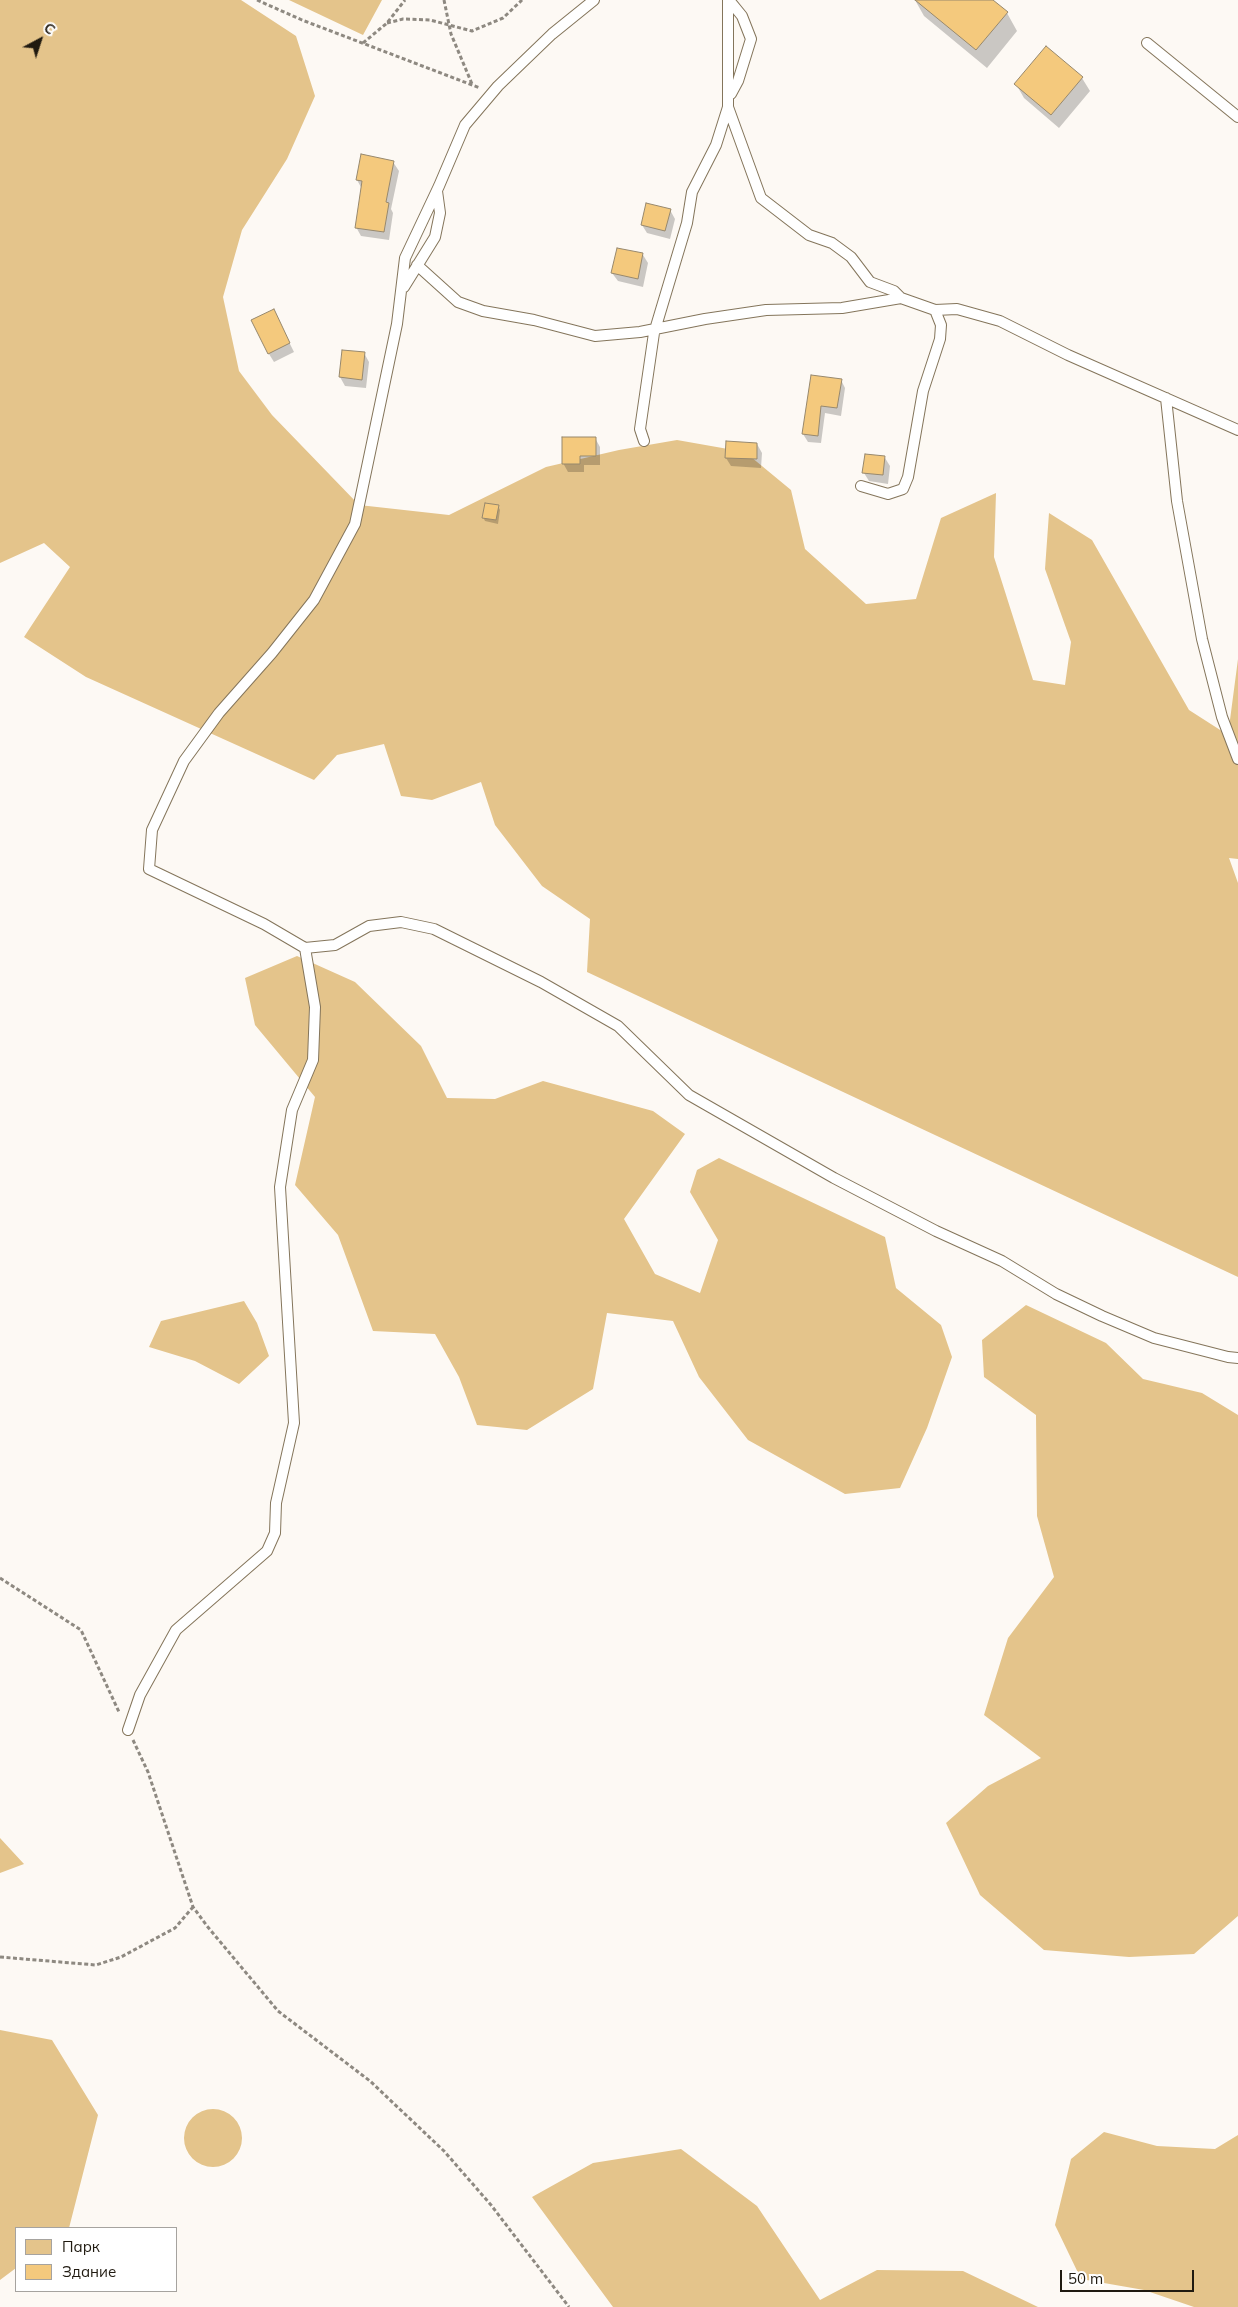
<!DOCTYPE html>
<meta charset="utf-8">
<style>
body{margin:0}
#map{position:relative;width:1238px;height:2307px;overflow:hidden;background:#fdf9f4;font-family:Mulish,sans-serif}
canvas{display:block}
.legend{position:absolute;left:15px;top:2227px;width:162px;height:65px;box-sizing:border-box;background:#fff;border:1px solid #a6a39f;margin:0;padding:6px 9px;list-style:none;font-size:15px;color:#201a10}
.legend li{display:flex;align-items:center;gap:10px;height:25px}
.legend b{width:25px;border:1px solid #a6a39f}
.north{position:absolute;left:15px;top:15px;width:50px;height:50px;-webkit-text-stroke:4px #fff;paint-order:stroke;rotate:40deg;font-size:14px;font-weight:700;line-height:20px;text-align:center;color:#201a10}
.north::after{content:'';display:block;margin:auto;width:18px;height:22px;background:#201a10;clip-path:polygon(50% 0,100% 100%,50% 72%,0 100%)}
.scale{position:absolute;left:1060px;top:2270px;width:134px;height:22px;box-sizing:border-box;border:2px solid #201a10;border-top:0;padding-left:6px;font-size:15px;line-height:18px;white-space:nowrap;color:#201a10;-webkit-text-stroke:4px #fff;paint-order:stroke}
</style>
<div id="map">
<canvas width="1238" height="2307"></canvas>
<ul class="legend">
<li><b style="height:14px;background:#e4c48b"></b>Парк</li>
<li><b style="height:14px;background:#f4c97d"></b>Здание</li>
</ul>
<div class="north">С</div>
<div class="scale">50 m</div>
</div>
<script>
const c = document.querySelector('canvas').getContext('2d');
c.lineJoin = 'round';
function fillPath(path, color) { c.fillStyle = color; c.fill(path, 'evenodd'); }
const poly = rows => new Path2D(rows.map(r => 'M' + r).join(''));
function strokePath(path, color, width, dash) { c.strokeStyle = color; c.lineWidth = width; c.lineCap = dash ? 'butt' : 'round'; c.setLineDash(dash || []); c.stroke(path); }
fillPath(poly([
 [0,0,241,0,296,36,315,96,287,159,242,230,223,297,239,371,272,415,359,505,449,515,546,467,619,450,677,440,745,452,791,490,805,549,866,604,916,599,941,518,996,493,994,557,1033,680,1065,685,1071,642,1045,569,1049,513,1092,540,1189,710,1228,735,1238,659,1238,859,1229,858,1238,883,1238,1277,587,972,590,919,542,886,495,825,481,782,432,800,401,796,384,744,337,755,314,780,86,677,24,637,70,567,44,543,0,563],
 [289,0,382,0,363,35],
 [297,956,355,982,421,1046,447,1098,495,1099,543,1081,653,1111,685,1134,624,1219,655,1274,700,1293,718,1240,690,1192,697,1170,719,1158,885,1237,896,1288,941,1325,952,1357,927,1428,900,1488,845,1494,748,1440,699,1377,673,1321,607,1313,593,1389,527,1430,477,1425,459,1377,435,1334,373,1331,338,1235,295,1185,315,1097,255,1025,245,978],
 [244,1301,257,1323,269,1356,239,1384,195,1361,149,1347,161,1321],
 [1026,1305,1106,1343,1143,1379,1202,1393,1238,1415,1238,1916,1194,1954,1129,1957,1044,1950,980,1895,946,1823,988,1786,1041,1758,984,1715,1008,1638,1054,1577,1037,1516,1036,1415,984,1377,982,1340],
 [0,1838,24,1864,0,1873],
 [0,2030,52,2040,98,2115,69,2228,16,2228,16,2268,0,2280],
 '184 2138a29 29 0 1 1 58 0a29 29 0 1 1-58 0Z',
 [1104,2132,1157,2146,1215,2149,1238,2135,1238,2307,1194,2307,1144,2290,1081,2279,1055,2225,1071,2159],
 [681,2149,757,2206,820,2300,877,2270,963,2271,1038,2307,613,2307,532,2197,593,2163]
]), '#e4c48b');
fillPath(poly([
 [915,0,991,0,1007,13,1017,31,987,68,924,16],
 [1082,78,1090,91,1059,128,1024,98,1016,84],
 [393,162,399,171,391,209,393,213,389,240,361,236,356,227,362,189,357,180],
 [670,210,675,219,670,239,647,233,642,225],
 [643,255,648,263,643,287,618,281,612,273],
 [278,320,294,352,274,362,269,354],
 [364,353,369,362,366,388,345,386,340,377],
 [812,376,841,380,845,388,841,416,825,413,821,443,808,442,803,434],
 [595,438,600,447,600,465,584,465,584,472,568,472,563,463],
 [757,444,762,453,761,468,731,466,726,458],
 [885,458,890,466,888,484,869,481,864,473],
 [498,506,500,510,498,524,485,521,483,517]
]), '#0003');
const building = poly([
 [915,0,993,0,1008,12,976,50,915,0],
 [1046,46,1083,77,1051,115,1014,84,1046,46],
 [361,154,394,161,386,202,389,203,384,232,355,228,362,181,356,180,361,154],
 [646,203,671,209,665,231,641,225,646,203],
 [617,248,643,253,638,279,611,273,617,248],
 [274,309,290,343,268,354,251,320,274,309],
 [342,350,365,352,362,380,339,377,342,350],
 [811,375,842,379,837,408,821,406,818,436,802,434,811,375],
 [562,437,596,437,596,456,580,456,580,464,562,464,562,437],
 [726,441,757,443,757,459,725,458,726,441],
 [865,454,885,456,883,475,862,473,865,454],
 [485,503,499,505,496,520,482,518,485,503]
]);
fillPath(building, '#f4c97d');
strokePath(building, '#97886d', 1);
const lane = poly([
 [729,0,742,16,751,39,738,81,731,94],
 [1147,43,1238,117],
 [728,107,761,198,809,235,832,243,851,257,870,282,894,291,901,298,935,310,957,309,1000,321,1068,355,1238,430],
 [417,265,458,302,483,311,534,320,595,336,640,332,705,319,766,310,842,308,901,298],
 [404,287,435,237,440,213,437,191],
 [1166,398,1177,501,1202,639,1222,717,1238,759],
 [644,441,640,429,654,333,687,223,692,192,716,145,728,107,728,0],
 [861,486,888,494,903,489,908,477,923,391,940,339,941,325,935,310],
 [305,948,335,945,369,926,401,922,434,929,541,982,618,1026,689,1095,834,1178,936,1231,1002,1261,1056,1294,1102,1316,1154,1338,1228,1357,1238,1358],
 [128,1730,140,1695,176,1630,267,1551,275,1533,276,1503,294,1423,280,1187,292,1110,313,1060,315,1007,305,948,264,924,149,869,152,830,184,761,219,713,272,653,314,600,355,524,397,324,405,258,439,186,465,125,498,86,552,34,594,0]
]);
strokePath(lane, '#84755b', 12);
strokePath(poly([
 [257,0,302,20,480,88],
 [444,0,451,34,472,84],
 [387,23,403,19,430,20,472,31,503,18,522,0],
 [363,43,387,23,405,0],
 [0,1578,81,1630,119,1712],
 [133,1740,148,1772,193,1907,207,1926,278,2011,370,2081,444,2151,491,2205,569,2307],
 [0,1957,96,1965,121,1957,175,1928,193,1907]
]), '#8e8981', 3, [4, 2.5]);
strokePath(lane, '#fff', 10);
</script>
